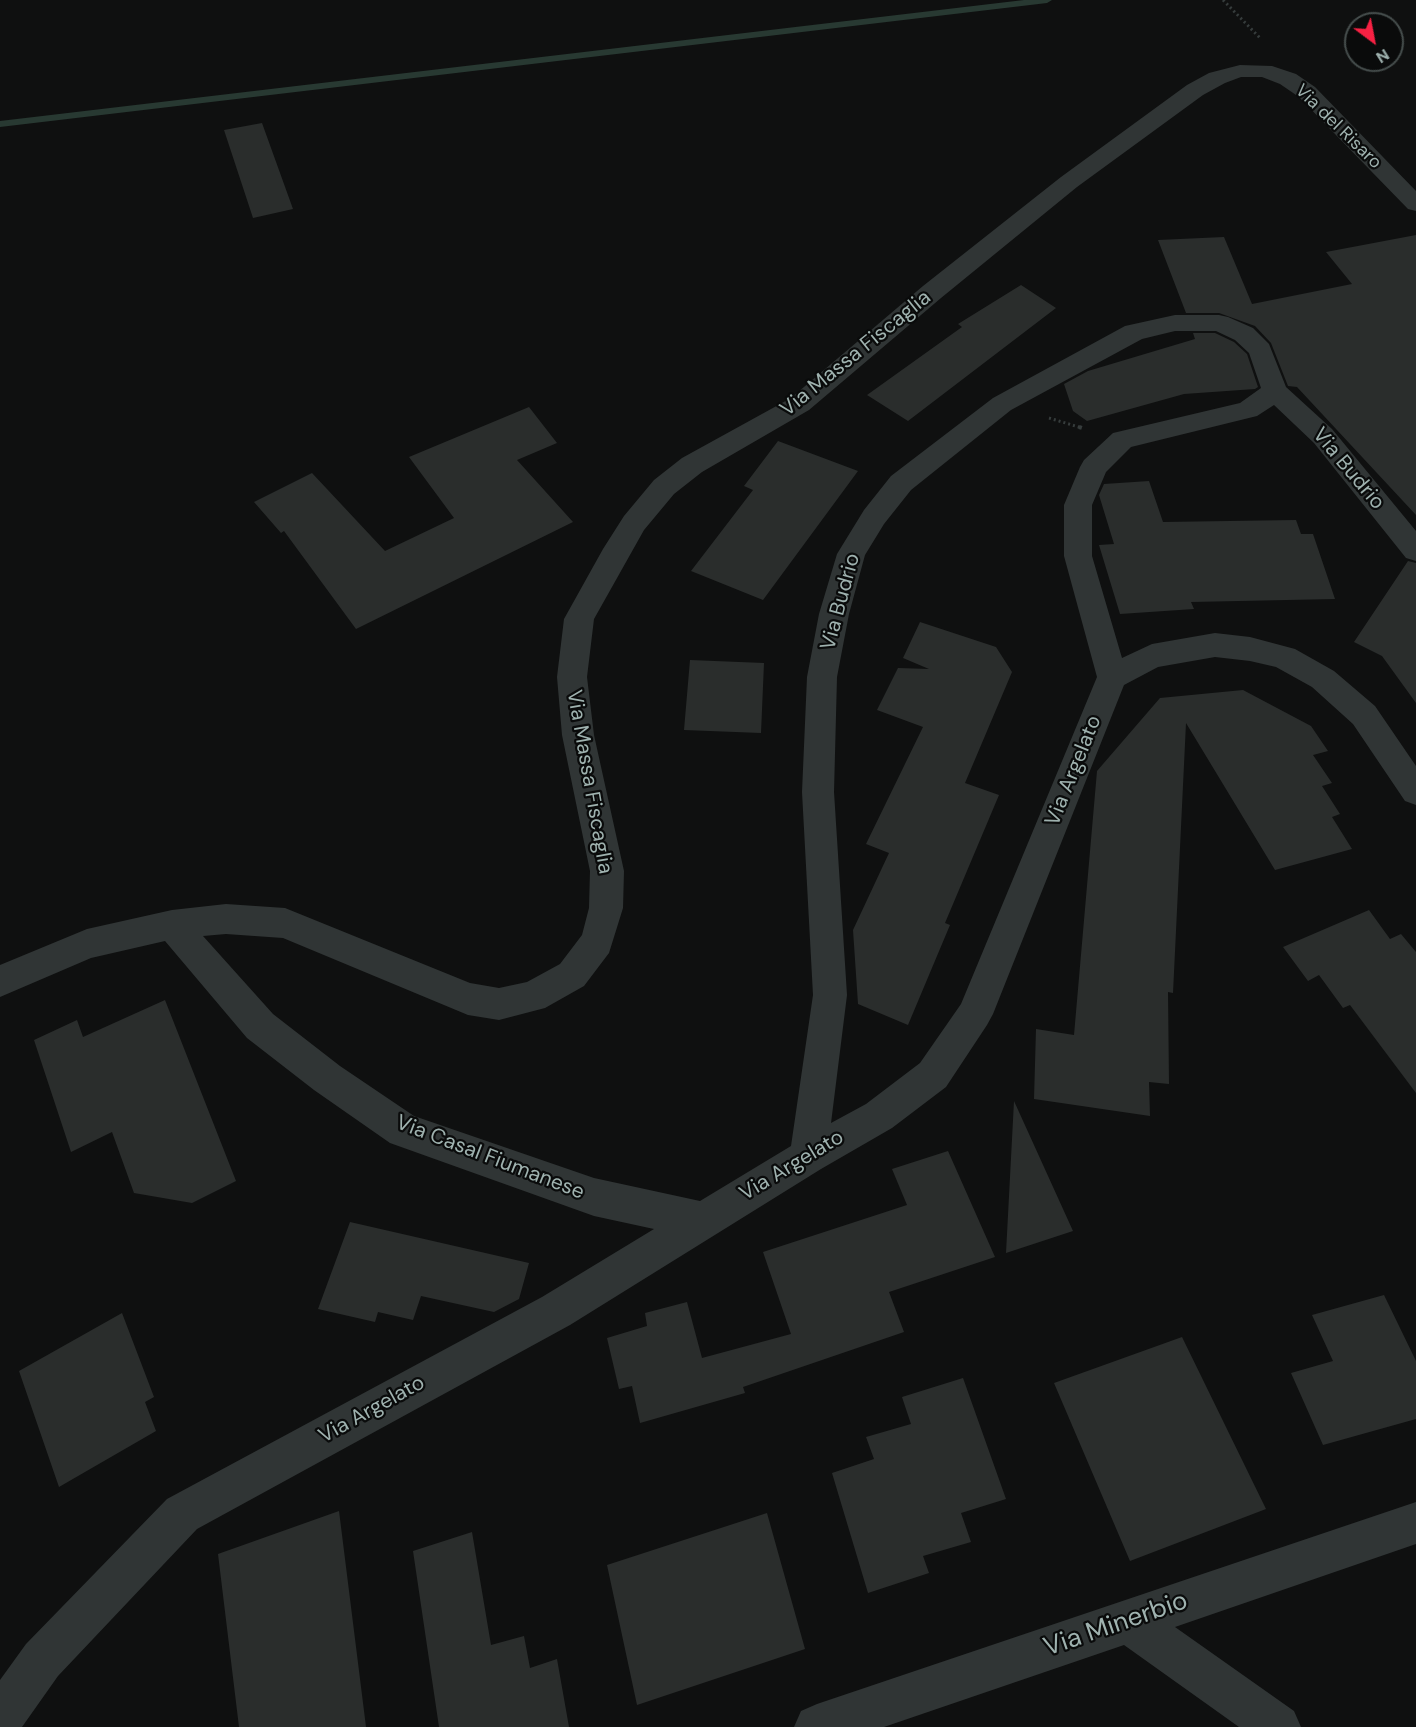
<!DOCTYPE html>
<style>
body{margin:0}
#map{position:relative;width:1416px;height:1727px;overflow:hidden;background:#0f1010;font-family:"DM Sans",sans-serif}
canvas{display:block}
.north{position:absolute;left:1344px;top:12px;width:60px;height:60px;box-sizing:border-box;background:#0a0b0b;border:2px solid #464e4d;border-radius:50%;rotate:148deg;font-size:16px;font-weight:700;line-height:24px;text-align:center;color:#9fb2af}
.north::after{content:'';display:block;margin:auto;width:21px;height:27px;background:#f72143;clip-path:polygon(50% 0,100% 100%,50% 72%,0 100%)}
</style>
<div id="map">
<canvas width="1416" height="1727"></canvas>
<div class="north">N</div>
</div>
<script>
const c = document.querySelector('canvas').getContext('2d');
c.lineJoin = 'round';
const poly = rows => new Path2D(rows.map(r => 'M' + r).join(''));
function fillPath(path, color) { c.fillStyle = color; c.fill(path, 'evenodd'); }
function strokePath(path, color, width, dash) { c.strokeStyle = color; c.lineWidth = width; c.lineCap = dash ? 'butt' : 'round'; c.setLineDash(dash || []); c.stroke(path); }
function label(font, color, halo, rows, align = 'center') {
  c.font = font + ' "DM Sans",sans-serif'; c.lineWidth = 4.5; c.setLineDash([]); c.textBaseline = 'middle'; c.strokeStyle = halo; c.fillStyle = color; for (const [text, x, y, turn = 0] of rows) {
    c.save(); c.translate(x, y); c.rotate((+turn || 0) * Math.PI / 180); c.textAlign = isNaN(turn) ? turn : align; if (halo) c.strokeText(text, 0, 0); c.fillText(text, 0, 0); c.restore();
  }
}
fillPath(poly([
 [1024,0,1052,0,1047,3,0,127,0,121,1024,0]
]), '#283932');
fillPath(poly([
 [262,123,293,209,253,218,224,130],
 [1416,235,1416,515,1297,387,1288,386,1271,343,1255,326,1219,313,1186,313,1158,240,1224,237,1252,304,1352,284,1326,252],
 [1021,285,1056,308,908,421,867,395,962,327,958,324],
 [1193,333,1215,333,1234,342,1247,354,1258,387,1255,389,1184,394,1087,421,1073,411,1064,384,1088,371,1195,339],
 [529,407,557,443,517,460,573,522,356,629,284,531,281,533,254,502,312,473,385,551,454,518,409,457],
 [778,441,858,471,763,600,691,571,753,490,744,486],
 [1149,481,1163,522,1296,520,1301,534,1313,534,1335,599,1191,602,1194,609,1120,614,1099,545,1114,544,1099,495,1104,484],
 [1408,561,1416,563,1416,703,1382,656,1354,642],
 [920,622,996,647,1012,672,965,783,999,795,945,923,950,925,908,1025,858,1004,853,930,889,853,866,844,923,727,877,710,898,668,929,669,903,658],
 [690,660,764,663,761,733,684,730],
 [1243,690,1311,726,1328,751,1313,755,1332,783,1322,786,1340,814,1332,817,1352,849,1275,870,1186,723,1173,993,1168,992,1169,1084,1149,1082,1150,1116,1034,1099,1036,1029,1074,1035,1097,771,1160,698],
 [1369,910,1390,939,1401,934,1416,952,1416,1093,1350,1005,1343,1008,1319,975,1308,981,1283,947],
 [165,1000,236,1181,192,1203,134,1193,112,1132,71,1152,34,1040,77,1020,83,1037],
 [1014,1101,1073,1231,1006,1253],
 [948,1151,995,1257,889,1292,904,1332,743,1387,745,1393,640,1423,632,1386,619,1389,607,1338,647,1326,645,1313,687,1302,702,1358,791,1334,763,1252,907,1205,892,1169],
 [350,1222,529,1263,519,1299,494,1312,421,1296,413,1320,378,1312,375,1322,318,1309],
 [1384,1295,1416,1361,1416,1419,1323,1445,1291,1373,1333,1361,1312,1315],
 [122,1313,154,1397,145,1402,156,1431,59,1487,19,1371],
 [1182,1337,1266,1509,1130,1561,1054,1383],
 [963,1378,1006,1499,961,1513,971,1542,923,1556,929,1573,868,1593,832,1473,874,1459,866,1437,911,1424,902,1397],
 [339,1511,366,1727,239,1727,218,1554],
 [767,1513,805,1649,637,1705,607,1565],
 [472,1532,491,1645,524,1636,530,1668,557,1659,569,1727,439,1727,413,1551]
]), '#2a2d2c');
strokePath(poly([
 [1223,0,1261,39],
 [1049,418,1082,428]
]), '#363c3c', 3, [2, 3]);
strokePath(poly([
 [1079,427,1082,428]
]), '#363c3c', 4, [3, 4.5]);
fillPath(poly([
 [1240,65,1272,66,1296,74,1315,87,1416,191,1416,211,1408,209,1299,97,1280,84,1262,77,1241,77,1225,83,1203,95,1077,187,941,298,809,410,702,472,674,494,644,530,594,619,587,677,594,735,624,871,623,908,609,953,584,986,545,1008,499,1020,468,1015,456,1010,283,938,226,934,203,936,273,1014,340,1066,414,1116,594,1178,700,1201,791,1146,813,995,802,792,807,677,819,614,837,554,864,510,891,476,993,398,1125,326,1175,315,1219,315,1228,317,1253,328,1269,344,1286,387,1332,429,1416,531,1416,561,1406,558,1314,443,1274,405,1257,416,1131,447,1106,472,1092,505,1092,556,1122,658,1152,644,1215,633,1250,637,1295,649,1334,671,1375,706,1416,766,1416,805,1405,801,1353,724,1312,687,1276,667,1250,661,1215,657,1158,667,1124,685,993,1014,987,1025,946,1087,892,1128,821,1169,570,1325,197,1529,58,1676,22,1727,0,1727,0,1680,26,1644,167,1499,542,1297,654,1229,594,1216,390,1143,314,1090,247,1038,165,941,91,958,0,997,0,965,87,929,172,910,226,904,285,908,470,983,499,988,527,982,560,964,582,935,589,908,590,871,562,735,557,677,564,619,603,549,624,516,654,480,682,458,791,398,923,286,1061,177,1187,85,1209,73,1240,65],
 [1175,331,1216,331,1235,340,1249,353,1261,388,1240,403,1113,433,1084,460,1080,467,1064,505,1064,556,1097,677,961,1004,920,1063,866,1104,831,1123,847,995,834,792,837,677,849,614,865,555,884,524,911,490,1011,410,1142,339,1175,331],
 [1416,1502,1416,1544,1175,1627,1294,1711,1301,1727,1239,1727,1124,1645,884,1727,794,1727,801,1711,817,1704,1416,1502]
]), '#303535');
label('18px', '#9fb2af', '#0a0b0b', [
 ["Via del Risaro",1338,127,44]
]);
label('21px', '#9fb2af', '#0a0b0b', [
 ["Via Massa Fiscaglia",856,354,-39],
 ["Via Budrio",1348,469,50],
 ["Via Budrio",841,602,-75],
 ["Via Argelato",1074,771,-68],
 ["Via Massa Fiscaglia",589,782,80],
 ["Via Casal Fiumanese",490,1158,21],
 ["Via Argelato",792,1166,-31],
 ["Via Argelato",372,1410,-29]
]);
label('26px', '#9fb2af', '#0a0b0b', [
 ["Via Minerbio",1116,1625,-19]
]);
</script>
